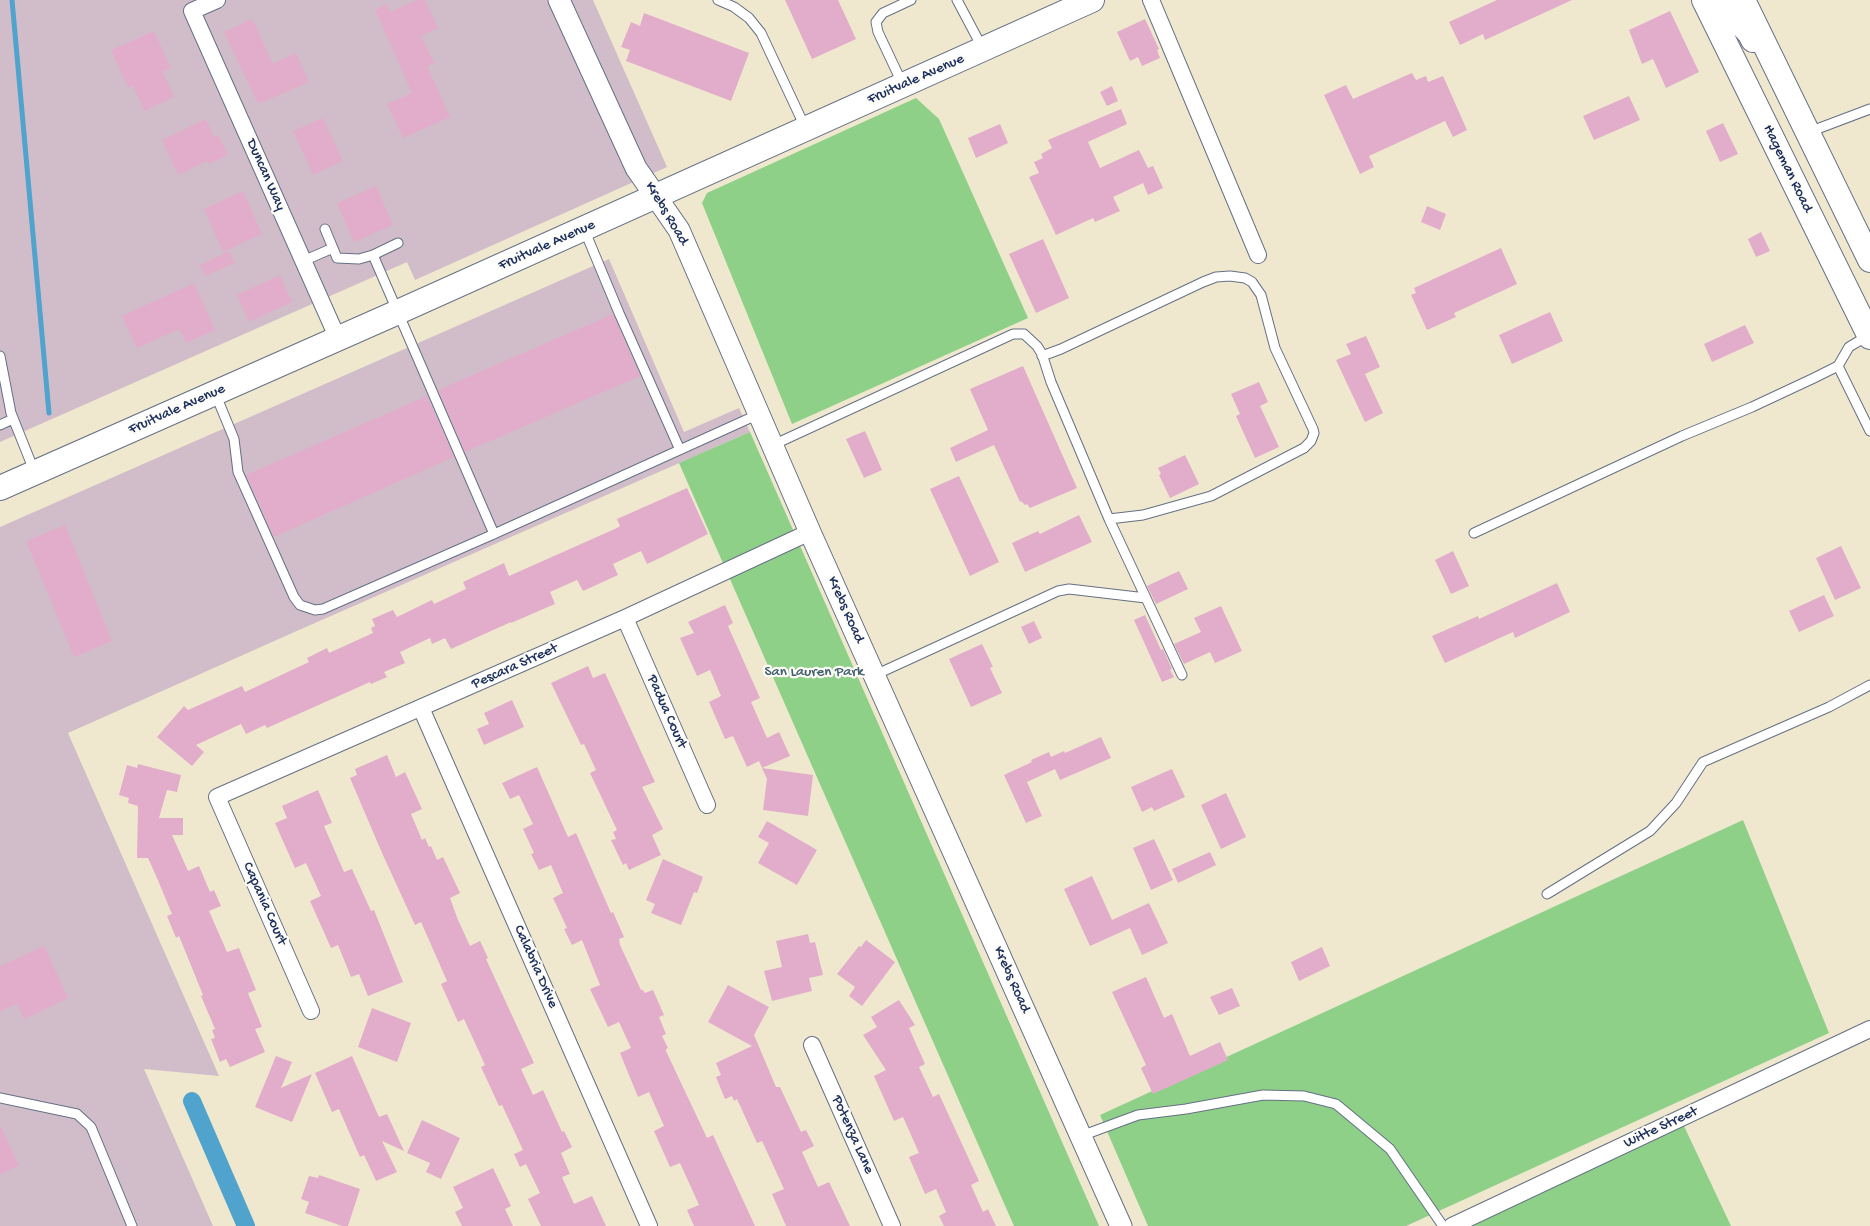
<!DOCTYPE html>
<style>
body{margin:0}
canvas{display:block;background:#efe8ce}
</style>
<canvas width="1870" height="1226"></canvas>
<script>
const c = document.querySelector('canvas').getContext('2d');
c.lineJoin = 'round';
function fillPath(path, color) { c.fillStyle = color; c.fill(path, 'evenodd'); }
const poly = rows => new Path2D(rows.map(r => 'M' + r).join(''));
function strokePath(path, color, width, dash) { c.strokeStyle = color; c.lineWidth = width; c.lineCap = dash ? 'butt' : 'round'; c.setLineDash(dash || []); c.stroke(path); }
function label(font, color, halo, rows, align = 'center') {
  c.font = font + ' "Gochi Hand",sans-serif'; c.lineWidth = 4.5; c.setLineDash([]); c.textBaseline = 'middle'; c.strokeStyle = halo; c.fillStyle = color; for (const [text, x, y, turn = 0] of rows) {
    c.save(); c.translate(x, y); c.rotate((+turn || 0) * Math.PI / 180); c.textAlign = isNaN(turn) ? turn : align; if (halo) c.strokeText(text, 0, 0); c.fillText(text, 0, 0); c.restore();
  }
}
fillPath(poly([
 [0,0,593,0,667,167,415,280,407,262,0,442],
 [609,259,684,432,739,408,750,432,299,630,68,733,219,1076,144,1069,213,1226,0,1226,0,527]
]), '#d1bdc9');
fillPath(poly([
 [916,98,939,119,1028,318,792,424,702,203,707,193],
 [750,432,1099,1226,1014,1226,679,463],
 [1743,820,1829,1033,1406,1226,1148,1226,1100,1115],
 [1684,1126,1731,1226,1469,1226]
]), '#8ed088');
strokePath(poly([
 [12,0,49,413]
]), '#50a3cc', 5);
strokePath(poly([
 [192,1101,246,1226]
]), '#50a3cc', 18);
fillPath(poly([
 [417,0,425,0,438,28,421,36,434,63,427,66,450,117,403,138,387,104,412,93,375,10,387,4,390,12],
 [785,0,838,0,856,39,812,59],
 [1497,0,1572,0,1485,40,1483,34,1460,45,1449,22],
 [1670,11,1699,72,1666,88,1653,59,1642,64,1629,30],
 [644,13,749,53,731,101,626,61,630,50,621,47,631,22,640,26],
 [252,19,273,64,296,53,309,82,258,104,224,32],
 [1145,19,1159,49,1157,50,1160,58,1142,66,1138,57,1130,61,1117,32],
 [154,31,171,68,163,72,174,97,144,111,133,86,128,88,111,50],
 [1412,73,1416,80,1426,76,1428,82,1443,76,1467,130,1453,137,1445,121,1369,156,1374,167,1360,174,1324,95,1346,85,1353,99],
 [1112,86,1118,101,1107,106,1100,92],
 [1629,96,1640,120,1594,140,1583,116],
 [1121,109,1127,124,1088,142,1100,168,1139,150,1148,168,1153,166,1163,188,1148,195,1143,183,1113,197,1120,211,1095,222,1093,218,1056,235,1029,177,1039,173,1034,162,1043,158,1041,154,1052,148,1048,140],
 [323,118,343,161,313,175,293,131],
 [206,119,214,137,218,135,228,155,209,164,207,161,178,175,162,140],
 [1723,123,1738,154,1720,162,1706,131],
 [1000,124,1008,143,976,158,968,138],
 [376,186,393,225,354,242,337,203],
 [243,191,262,234,223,252,204,209],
 [1427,206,1446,214,1440,230,1421,222],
 [1761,232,1770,251,1756,257,1748,239],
 [1043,239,1069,298,1036,313,1009,254],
 [1501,248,1517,284,1454,313,1456,317,1427,330,1411,295,1416,293,1414,288],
 [229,251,235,263,205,276,200,265],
 [280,275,292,302,249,322,237,295],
 [194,283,215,330,186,343,179,329,137,348,122,316],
 [1550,312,1563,341,1512,364,1499,335],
 [613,314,640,376,465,452,438,390],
 [1745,325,1754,343,1712,362,1704,344],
 [1366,336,1380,367,1365,374,1383,413,1365,422,1336,360,1351,354,1346,344],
 [1023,366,1077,488,1030,508,1027,504,1025,505,1021,501,1020,502,994,445,956,462,950,448,988,430,970,389],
 [1259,382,1268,402,1260,406,1279,447,1255,458,1236,416,1240,414,1231,394],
 [427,396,454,457,274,537,246,475],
 [865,431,882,470,864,478,846,439],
 [1185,455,1199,484,1170,498,1159,475,1161,474,1158,468],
 [959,476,999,562,970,576,930,489],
 [687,488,708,534,662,557,647,564,641,551,613,564,618,575,583,591,577,580,550,592,555,604,511,623,511,622,451,649,445,638,432,644,430,638,400,652,405,663,384,672,387,677,371,684,370,682,267,728,265,725,246,734,241,724,196,745,204,752,192,766,157,737,184,706,188,710,242,686,245,692,309,662,307,658,327,648,329,653,373,633,371,628,375,626,372,619,393,610,397,617,432,600,434,604,466,589,463,582,504,563,509,576,617,528,620,526,617,519],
 [1079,515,1092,542,1025,572,1012,543,1038,531,1040,534],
 [65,525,112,641,74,657,26,541],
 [1841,546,1861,588,1835,600,1816,558],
 [1453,551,1469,586,1451,594,1435,560],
 [1179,571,1188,589,1156,604,1147,586],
 [1557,583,1570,612,1515,638,1513,632,1445,663,1432,636,1478,616,1479,619],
 [1824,595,1834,616,1799,632,1789,611],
 [725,605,733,623,728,626,760,698,751,702,767,738,779,732,790,756,762,768,759,761,747,767,733,736,725,739,709,702,721,696,710,670,697,676,680,638,694,633,688,622],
 [1221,606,1242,651,1215,663,1210,652,1184,664,1174,644,1201,632,1194,618],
 [1145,615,1161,650,1163,649,1172,669,1170,670,1174,677,1162,682,1134,620],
 [1034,621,1042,638,1029,644,1021,627],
 [982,644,993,667,990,668,1002,693,971,707,949,659],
 [588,666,593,678,605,673,655,782,642,787,663,829,652,835,661,855,629,870,626,863,623,865,611,840,616,839,613,832,617,830,590,773,596,770,584,744,581,745,551,683],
 [512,700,524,727,484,745,477,729,489,724,484,713],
 [1101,737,1111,758,1060,780,1055,769,1027,782,1042,816,1026,823,1004,775,1032,762,1031,760,1049,752,1051,757,1064,751,1065,753],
 [387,755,396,777,405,772,422,809,411,814,422,840,425,838,429,847,431,846,437,860,443,857,460,893,450,898,458,920,470,946,480,941,488,958,486,959,534,1063,521,1069,533,1095,543,1090,562,1132,564,1131,572,1147,561,1153,570,1174,562,1177,574,1204,592,1196,606,1226,541,1226,528,1199,540,1193,526,1164,520,1167,514,1154,523,1150,502,1105,499,1106,481,1067,485,1065,464,1019,458,1022,441,984,447,981,421,922,415,925,382,853,350,778,357,775,355,769],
 [138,764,181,775,177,792,167,790,159,818,183,818,183,835,172,835,188,871,199,866,210,892,214,890,221,906,209,911,227,952,239,948,256,990,248,993,262,1027,255,1029,265,1052,230,1067,226,1059,220,1062,211,1039,215,1038,212,1030,215,1029,201,996,203,995,179,936,176,938,167,916,172,914,157,878,148,858,137,858,138,806,128,803,129,798,119,795,127,765,137,768],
 [537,767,568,837,576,833,611,913,613,912,624,937,619,939,620,945,641,990,643,990,645,993,653,990,664,1015,659,1017,666,1034,662,1036,668,1048,666,1049,666,1051,707,1138,713,1135,755,1226,694,1226,687,1210,699,1205,680,1163,670,1167,654,1131,664,1126,649,1092,638,1097,620,1053,631,1048,619,1022,608,1027,590,989,600,985,582,940,572,945,564,929,567,928,553,898,563,893,551,865,539,870,531,854,534,853,523,829,533,824,519,795,510,799,502,783],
 [762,768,813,775,808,816,763,810,767,779],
 [1172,769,1185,797,1154,811,1152,807,1142,812,1131,787],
 [318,790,332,823,324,826,344,872,352,869,371,911,374,910,403,982,368,996,359,974,351,977,338,945,331,948,310,901,321,896,306,863,295,868,275,823,287,818,282,806],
 [1226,793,1246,837,1221,849,1201,805],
 [767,821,817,850,797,885,758,863,769,843,758,837],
 [1154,839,1173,880,1151,890,1133,848],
 [1210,852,1216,865,1178,883,1172,869],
 [663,859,703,877,697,893,694,892,681,925,651,913,655,904,646,900],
 [1092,876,1112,920,1149,903,1168,943,1142,955,1130,928,1090,946,1064,889],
 [808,934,810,943,815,942,823,975,809,978,812,991,772,1001,764,971,782,967,776,941],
 [866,940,895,962,862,1006,849,996,855,987,837,974,859,946,861,947],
 [44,946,68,998,24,1019,17,1004,0,1011,0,966],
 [1322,947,1330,966,1299,981,1291,962],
 [1146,977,1164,1018,1172,1014,1190,1056,1220,1042,1228,1060,1153,1094,1141,1068,1146,1065,1112,992],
 [728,985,769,1007,754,1035,776,1087,780,1087,801,1132,806,1130,814,1146,802,1152,818,1187,829,1182,850,1226,786,1226,772,1194,784,1189,762,1141,757,1143,737,1099,734,1101,732,1096,725,1099,716,1077,721,1075,716,1063,752,1046,708,1022],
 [1232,988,1240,1006,1219,1015,1210,997],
 [899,1000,915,1025,909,1028,925,1064,919,1067,933,1097,939,1094,979,1181,971,1185,983,1212,988,1209,996,1226,944,1226,939,1216,946,1212,936,1189,925,1194,909,1157,919,1153,903,1117,894,1121,874,1076,886,1070,863,1035,877,1027,871,1017],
 [372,1008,411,1023,397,1062,358,1047],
 [276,1056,292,1062,281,1088,312,1074,292,1122,255,1107],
 [352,1056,379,1117,387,1114,404,1151,382,1141,397,1172,376,1181,364,1155,360,1157,339,1109,332,1112,315,1073],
 [422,1120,460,1138,441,1179,426,1172,430,1163,407,1153],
 [0,1125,19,1166,0,1174],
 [493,1168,511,1206,505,1209,513,1226,462,1226,455,1212,463,1208,453,1187],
 [319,1175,360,1189,348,1226,342,1226,305,1213,309,1202,301,1199,309,1176,318,1178]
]), '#e2adca');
const service = poly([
 [718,0,734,7,749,18,761,33,805,127],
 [957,0,983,49],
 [903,85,878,32,876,22,883,13,911,0],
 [1809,132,1870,109],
 [325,229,337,258,359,259,373,255,494,534],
 [584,229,619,313,680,450],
 [373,255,398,243],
 [303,261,333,248],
 [0,356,11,413,35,473],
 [1042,356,1061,349,1203,282,1216,277,1230,276,1245,278,1252,282,1261,295,1275,348,1313,429,1314,433,1311,441,1304,448,1211,496,1143,515,1109,519],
 [1838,366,1870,431],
 [215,393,234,439,238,472,294,597,300,605,315,610,323,609,494,534,759,414],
 [0,425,13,419],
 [773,445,1013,334,1024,334,1037,346,1042,354,1051,382,1109,519,1182,675],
 [1474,533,1682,436,1752,407,1814,378,1838,366,1849,347,1869,335],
 [875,675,1058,591,1069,589,1146,598],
 [1547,894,1650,831,1676,803,1703,762,1829,707,1870,685],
 [0,1098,77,1114,91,1127,132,1226],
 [1081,1136,1138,1115,1186,1109,1263,1095,1304,1096,1336,1104,1390,1149,1443,1226]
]);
const minor = poly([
 [217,0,192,11,338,339],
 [1151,0,1258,255],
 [625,618,707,805],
 [421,708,649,1226],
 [311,1011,217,797,625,618,810,532],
 [812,1045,892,1226],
 [1452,1226,1870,1029]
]);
const tertiary = poly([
 [559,0,636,168,679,230,810,532,1121,1226]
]);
const secondary = poly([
 [1704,0,1870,337],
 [1714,0,1729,11,1750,34,1753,40],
 [1743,0,1870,260],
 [0,488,398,312,1092,0]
]);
strokePath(service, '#657085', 11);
strokePath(minor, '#657085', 18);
strokePath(tertiary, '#657085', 23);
strokePath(secondary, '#657085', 26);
strokePath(service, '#fff', 9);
strokePath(minor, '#fff', 16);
strokePath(tertiary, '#fff', 21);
strokePath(secondary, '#fff', 24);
label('15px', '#1b2f5e', '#fdfcf7', [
 ["Fruitvale Avenue",916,80,-24],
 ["Hageman Road",1787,169,64],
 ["Duncan Way",265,175,66],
 ["Krebs Road",666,214,59],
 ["Fruitvale Avenue",547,246,-24],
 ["Fruitvale Avenue",177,410,-24],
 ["Krebs Road",845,610,66],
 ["Pescara Street",515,667,-24],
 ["Padua Court",666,712,66],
 ["Capania Court",264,904,66],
 ["Calabria Drive",535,967,66],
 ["Krebs Road",1011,980,66],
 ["Witte Street",1661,1128,-25],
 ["Potenza Lane",852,1135,66]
]);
label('15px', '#3e5f6b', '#fdfcf7', [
 ["San Lauren Park",814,673]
]);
</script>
